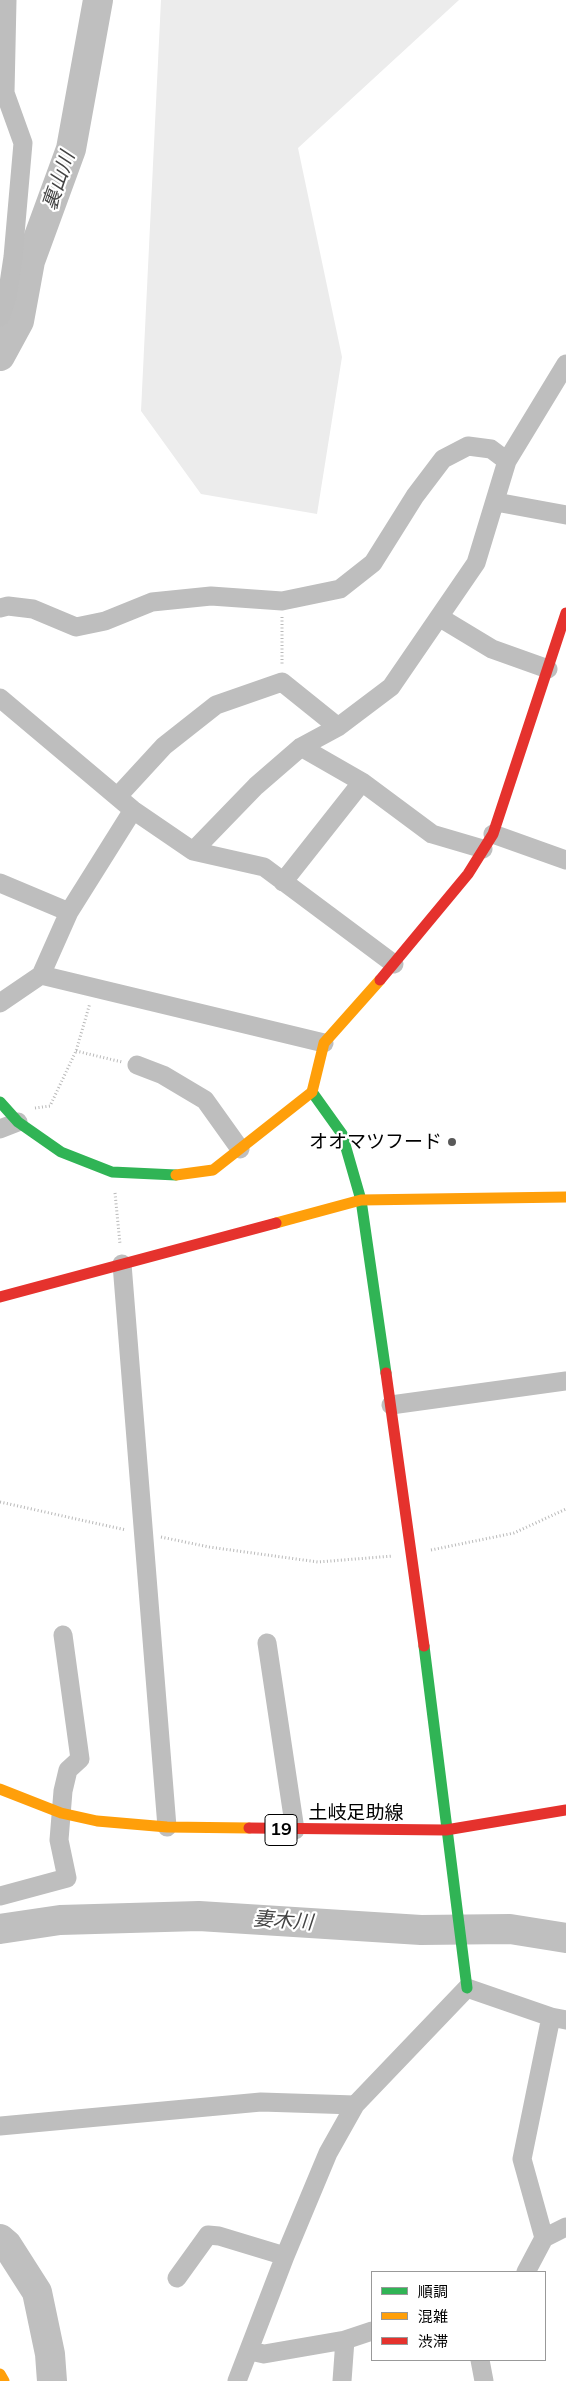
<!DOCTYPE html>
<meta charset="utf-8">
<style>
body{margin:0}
#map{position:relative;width:566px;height:2381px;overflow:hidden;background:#fff;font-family:Mulish,"Noto Sans JP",sans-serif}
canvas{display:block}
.legend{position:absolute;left:371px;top:2271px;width:175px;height:90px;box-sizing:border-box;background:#fff;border:1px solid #999;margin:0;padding:6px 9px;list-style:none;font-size:15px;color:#000}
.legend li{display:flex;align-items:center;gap:10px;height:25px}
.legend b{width:25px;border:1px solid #999}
</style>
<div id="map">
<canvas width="566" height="2381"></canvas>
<ul class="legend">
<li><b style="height:6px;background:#30b455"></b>順調</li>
<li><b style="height:6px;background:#ff9f0a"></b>混雑</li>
<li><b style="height:6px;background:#e5322d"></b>渋滞</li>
</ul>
</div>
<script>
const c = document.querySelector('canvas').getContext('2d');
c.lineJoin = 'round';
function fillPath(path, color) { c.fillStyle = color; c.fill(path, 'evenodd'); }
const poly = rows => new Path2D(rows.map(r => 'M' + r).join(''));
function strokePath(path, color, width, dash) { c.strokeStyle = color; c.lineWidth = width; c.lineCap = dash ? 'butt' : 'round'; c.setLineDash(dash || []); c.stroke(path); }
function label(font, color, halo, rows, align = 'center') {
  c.font = font + ' Mulish,"Noto Sans JP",sans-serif'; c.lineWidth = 4.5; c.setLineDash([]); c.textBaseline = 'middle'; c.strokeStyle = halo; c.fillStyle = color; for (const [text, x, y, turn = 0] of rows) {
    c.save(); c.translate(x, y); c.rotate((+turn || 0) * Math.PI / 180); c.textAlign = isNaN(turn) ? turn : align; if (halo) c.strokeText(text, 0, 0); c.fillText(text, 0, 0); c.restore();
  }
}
fillPath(poly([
 [161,0,459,0,298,148,342,357,317,514,201,494,141,411]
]), '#ececec');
strokePath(poly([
 [0,356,19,321,30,261,71,149,98,0],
 [0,1929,60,1920,199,1916,421,1930,510,1929,566,1938],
 [0,2239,7,2245,37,2292,50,2354,52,2381]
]), '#bfbfbf', 30);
strokePath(poly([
 [282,617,282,666],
 [76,1051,122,1062],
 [35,1108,50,1106,76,1051,90,1003],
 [115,1193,120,1244],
 [0,1502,126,1530],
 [161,1537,209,1547,318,1562,393,1556],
 [431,1550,514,1533,566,1509]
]), '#b9b9b9', 3, [1, 2.5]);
strokePath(poly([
 [0,317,7,297,13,257,23,143,5,93,7,0],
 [496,502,566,515],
 [0,608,8,606,33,609,76,627,105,621,152,602,211,596,282,601,340,589,373,563,415,496,443,459,468,446,491,449,507,461],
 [439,617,492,649,548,669],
 [0,698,133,810,193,851,264,867,394,964],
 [301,747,362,782,432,834,483,849],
 [118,796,164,746,216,705,282,682,338,727],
 [493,834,566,860],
 [193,851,256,786,301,747,338,727,391,687,476,563,507,461,566,364],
 [283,882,362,782],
 [0,883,69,912],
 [41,975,324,1043],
 [0,1003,41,975,69,912,133,810],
 [137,1065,163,1075,205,1100,240,1149],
 [0,1129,18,1122],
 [122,1264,167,1827],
 [391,1405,566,1381],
 [267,1643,295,1830],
 [0,1896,67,1878,59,1840,63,1791,68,1770,80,1759,63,1635],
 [0,2126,261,2102,355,2105],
 [544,2238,522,2159,551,2017],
 [526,2272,544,2238,566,2227],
 [177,2278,208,2235,219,2236,285,2256],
 [250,2351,264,2354,345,2340,372,2331],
 [480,2360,484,2381],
 [237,2381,285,2256,328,2153,355,2105,467,1988,551,2017,566,2020],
 [342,2381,345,2340]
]), '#bebebe', 19);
strokePath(poly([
 [312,1092,342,1134,361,1200,386,1373],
 [0,1102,18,1122,61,1152,112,1172,176,1175],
 [424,1646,467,1988]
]), '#30b455', 11);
strokePath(poly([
 [176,1175,213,1170,312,1092,324,1043,380,980],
 [276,1223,361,1200,566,1197],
 [0,1789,61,1813,97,1821,167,1827,249,1828],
 [0,2374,4,2381]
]), '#ff9f0a', 11);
strokePath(poly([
 [380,980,468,874,493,834,566,613],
 [0,1297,276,1223],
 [386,1373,424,1646],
 [249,1828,446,1830,566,1810]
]), '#e5322d', 11);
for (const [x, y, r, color] of [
 [452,1142,5,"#595959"]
]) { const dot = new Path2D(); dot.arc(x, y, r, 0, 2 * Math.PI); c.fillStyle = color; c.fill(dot); strokePath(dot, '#fff', 2); }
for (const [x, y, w] of [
 [281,1830,32]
]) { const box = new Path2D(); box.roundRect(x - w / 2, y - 15.5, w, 31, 4); c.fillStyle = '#fff'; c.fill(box); strokePath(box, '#000', 1); }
label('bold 18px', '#000', null, [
 ["19",281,1830]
]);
label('19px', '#000', '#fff', [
 ["オオマツフード",442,1142]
], 'right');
label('19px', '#000', '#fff', [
 ["土岐足助線",356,1813]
]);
label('italic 20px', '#444', '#fff', [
 ["裏山川",59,181,-71],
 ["妻木川",283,1921,4]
]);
</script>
